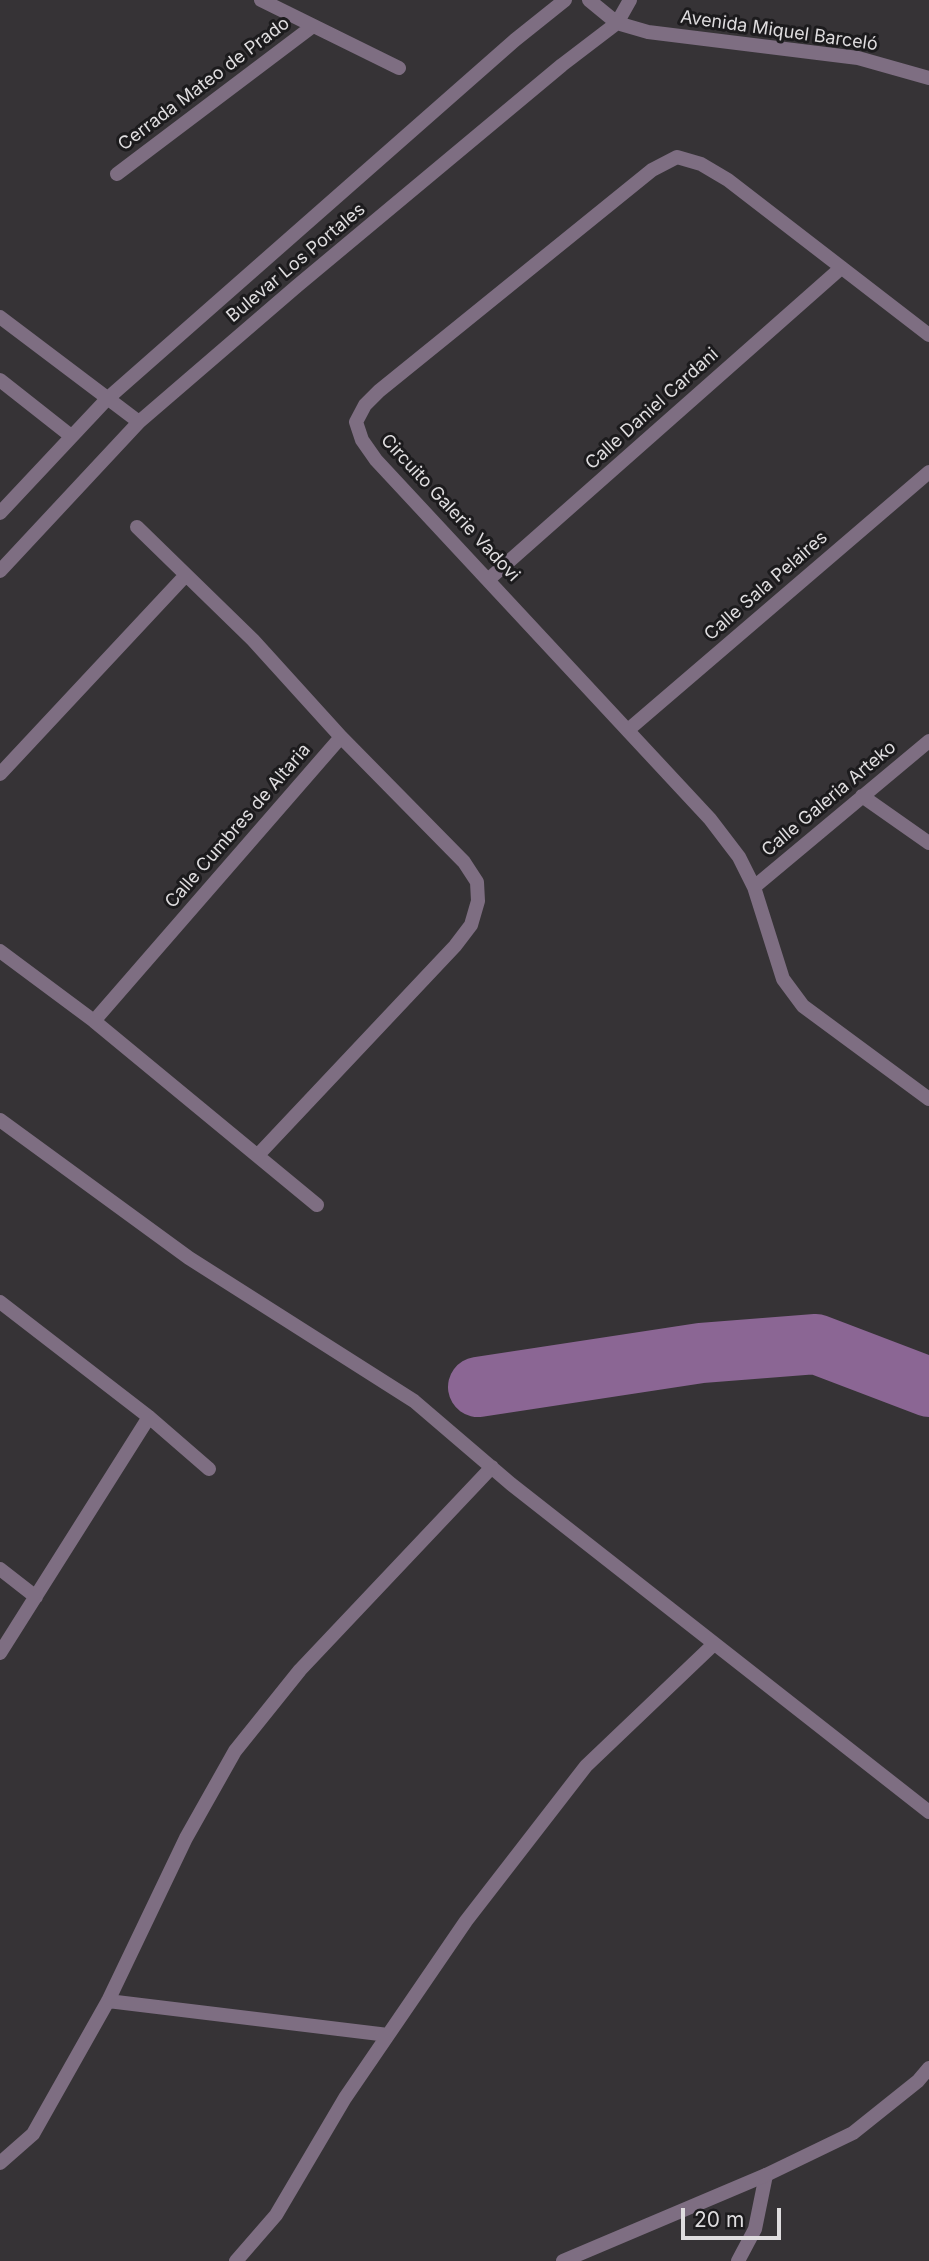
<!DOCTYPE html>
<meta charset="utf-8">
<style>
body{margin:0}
#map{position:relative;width:929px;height:2261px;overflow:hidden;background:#363336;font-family:Inter,sans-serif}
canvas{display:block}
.scale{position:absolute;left:681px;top:2208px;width:100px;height:32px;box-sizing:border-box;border:4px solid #dfdddf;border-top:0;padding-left:9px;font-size:21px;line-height:24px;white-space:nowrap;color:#dfdddf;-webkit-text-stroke:5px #1c1b1d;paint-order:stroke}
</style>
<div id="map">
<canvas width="929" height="2261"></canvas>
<div class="scale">20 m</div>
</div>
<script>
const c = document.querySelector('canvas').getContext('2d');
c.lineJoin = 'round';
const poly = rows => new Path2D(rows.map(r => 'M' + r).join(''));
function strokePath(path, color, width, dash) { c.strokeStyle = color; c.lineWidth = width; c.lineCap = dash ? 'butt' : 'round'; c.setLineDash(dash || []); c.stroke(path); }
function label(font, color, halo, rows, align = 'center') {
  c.font = font + ' Inter,sans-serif'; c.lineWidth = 6; c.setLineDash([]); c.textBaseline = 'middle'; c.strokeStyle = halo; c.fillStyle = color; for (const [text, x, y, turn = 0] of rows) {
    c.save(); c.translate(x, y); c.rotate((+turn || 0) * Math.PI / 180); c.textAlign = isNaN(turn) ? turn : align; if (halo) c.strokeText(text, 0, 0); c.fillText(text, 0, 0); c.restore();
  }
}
strokePath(poly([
 [478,1387,701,1353,816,1344,929,1387]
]), '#8b6694', 60);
strokePath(poly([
 [738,2261,755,2229,766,2175]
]), '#7e6e82', 14);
strokePath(poly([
 [261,0,399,68],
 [589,0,617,23,648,32,858,58,929,78],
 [117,174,313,26],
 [0,317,139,422],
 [929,335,728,180,701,164,677,157,652,170,379,391,365,405,356,422,362,440,376,460,710,819,739,857,754,887,783,979,803,1006,929,1099],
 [0,380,71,436],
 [0,513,107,399,515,40,565,0],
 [137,527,253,640,341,737,464,862,477,882,478,901,471,925,455,946,258,1155],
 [0,571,139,422,297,286,562,65,617,23,630,0],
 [489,579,841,268],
 [628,730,929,472],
 [0,774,185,576],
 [862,796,929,843],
 [754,887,929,741],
 [0,951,94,1021,317,1205],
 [94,1021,341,737],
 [0,1120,189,1258,414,1401,511,1484,929,1812],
 [0,1302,149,1417,209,1469],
 [0,1569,36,1597],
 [0,1653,149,1417],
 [108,2001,388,2035],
 [0,2163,33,2134,108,2001,186,1838,235,1751,300,1670,492,1467],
 [236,2261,276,2215,345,2098,466,1921,586,1766,714,1644],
 [563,2261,766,2175,853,2133,918,2081,929,2068]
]), '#7e6e82', 14);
label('18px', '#dfdddf', '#1c1b1d', [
 ["Avenida Miquel Barceló",779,31,8],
 ["Cerrada Mateo de Prado",204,84,-37],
 ["Bulevar Los Portales",296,263,-40],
 ["Calle Daniel Cardani",652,409,-42],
 ["Circuito Galerie Vadovi",450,508,47],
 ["Calle Sala Pelaires",766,586,-41],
 ["Calle Galeria Arteko",829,799,-40],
 ["Calle Cumbres de Altaria",238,826,-49]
]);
</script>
